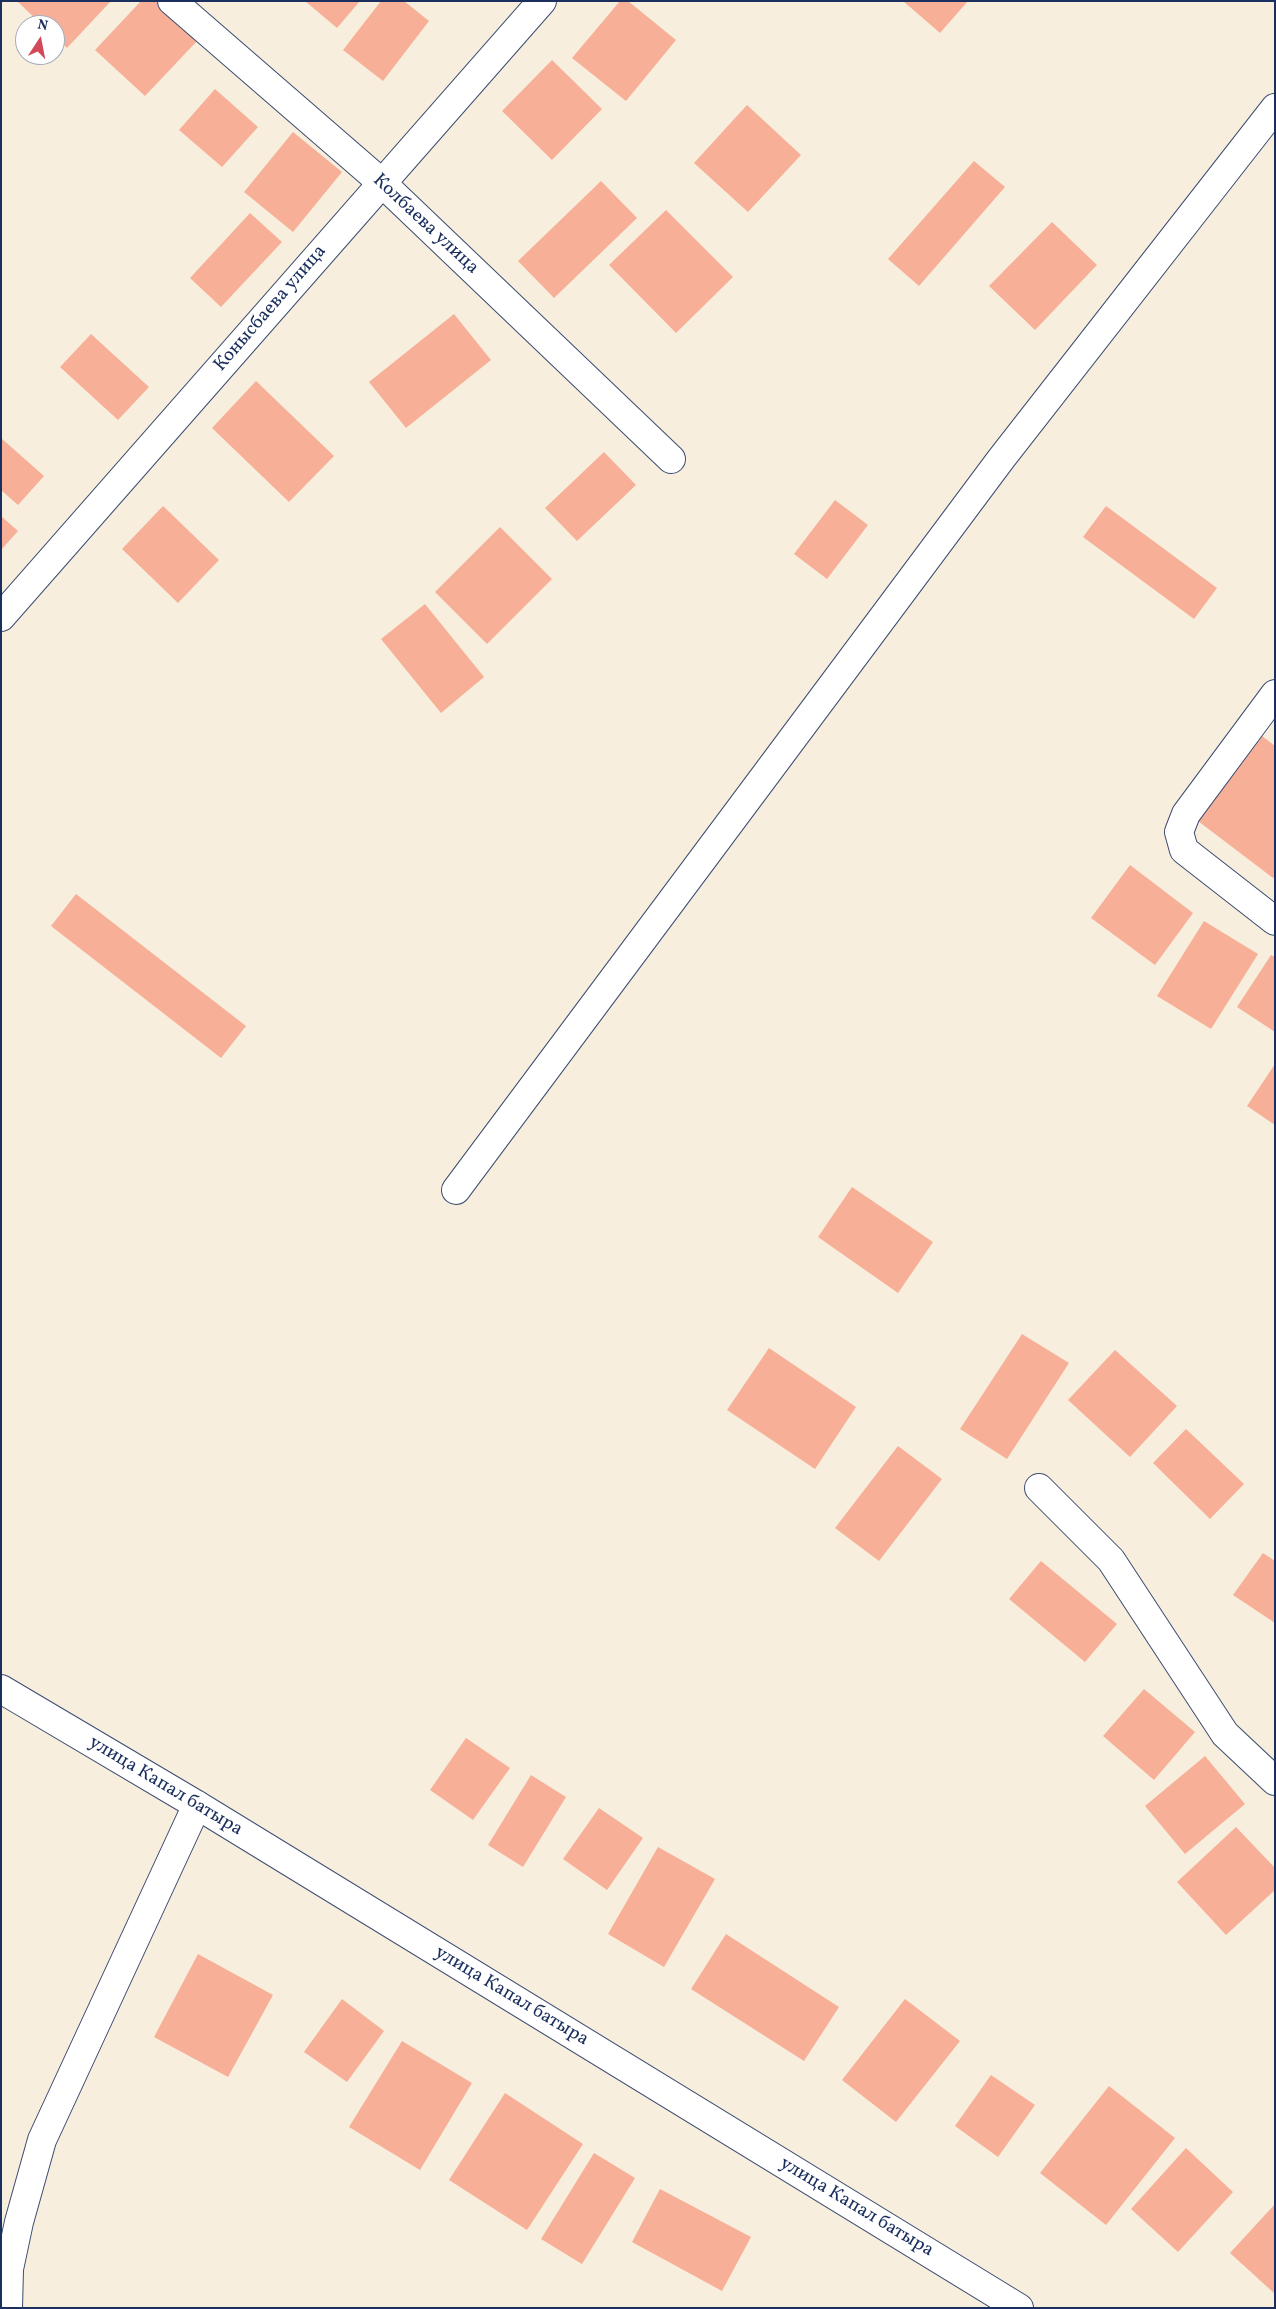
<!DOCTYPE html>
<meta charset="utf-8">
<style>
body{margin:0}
#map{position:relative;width:1276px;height:2309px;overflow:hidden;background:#f7eedd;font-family:Vollkorn,serif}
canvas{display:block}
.frame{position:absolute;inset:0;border:2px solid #1b2f5e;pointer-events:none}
.north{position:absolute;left:15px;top:15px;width:50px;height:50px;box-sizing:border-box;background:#fff;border:1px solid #a4acbf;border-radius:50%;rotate:11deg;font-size:14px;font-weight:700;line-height:20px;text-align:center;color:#1b2f5e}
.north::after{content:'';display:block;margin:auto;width:18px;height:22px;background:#d1495b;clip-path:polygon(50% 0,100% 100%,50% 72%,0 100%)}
</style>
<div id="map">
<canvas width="1276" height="2309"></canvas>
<div class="frame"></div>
<div class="north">N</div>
</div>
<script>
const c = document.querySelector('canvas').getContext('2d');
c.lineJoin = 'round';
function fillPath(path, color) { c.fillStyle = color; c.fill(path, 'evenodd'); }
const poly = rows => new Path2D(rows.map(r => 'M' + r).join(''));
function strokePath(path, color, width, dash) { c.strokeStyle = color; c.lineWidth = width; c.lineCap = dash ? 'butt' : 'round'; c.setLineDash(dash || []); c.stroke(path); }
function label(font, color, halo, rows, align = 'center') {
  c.font = font + ' Vollkorn,serif'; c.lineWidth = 5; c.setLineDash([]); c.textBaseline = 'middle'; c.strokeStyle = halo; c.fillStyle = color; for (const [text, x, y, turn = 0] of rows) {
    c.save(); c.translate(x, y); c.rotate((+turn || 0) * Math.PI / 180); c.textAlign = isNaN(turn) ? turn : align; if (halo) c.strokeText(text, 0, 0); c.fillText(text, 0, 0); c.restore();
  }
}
fillPath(poly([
 [17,1,111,1,67,48,55,37,55,25,42,25],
 [141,1,157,1,198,40,145,96,95,50],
 [305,1,360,1,337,28],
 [381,1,404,1,429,21,383,81,343,50],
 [620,1,628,1,676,40,626,101,572,58],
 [903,1,968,1,940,33],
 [552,60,602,109,552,160,502,111],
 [215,89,258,127,222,167,179,130],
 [747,105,801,155,748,212,694,163],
 [293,132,342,172,293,232,244,192],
 [974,161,1005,187,919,286,888,259],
 [601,181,637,218,554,298,518,261],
 [666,210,733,277,676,333,609,265],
 [250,213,282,242,221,307,190,278],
 [1052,222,1097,265,1035,330,989,286],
 [454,314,491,360,406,428,369,382],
 [91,334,149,387,118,420,60,367],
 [256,381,334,456,289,502,212,428],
 [1,438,44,476,18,505,1,490],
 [604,452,636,485,577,541,545,508],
 [835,500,868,525,827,579,794,554],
 [163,506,219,560,178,603,122,549],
 [1106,506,1217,588,1194,619,1083,537],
 [1,516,18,531,1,550],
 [500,527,552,579,487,644,435,592],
 [425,604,484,677,441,713,381,639],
 [1262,736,1275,746,1275,876,1273,878,1198,821],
 [1130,865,1193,913,1155,965,1091,918],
 [76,894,246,1026,221,1058,51,926],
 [1204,921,1258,954,1211,1029,1157,996],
 [1271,955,1275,957,1275,1032,1237,1007],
 [1275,1064,1275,1125,1247,1106],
 [852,1187,933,1242,898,1293,818,1237],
 [1022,1334,1069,1363,1007,1459,960,1429],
 [769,1348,856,1407,815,1469,727,1410],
 [1115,1350,1177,1406,1130,1457,1068,1400],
 [1186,1429,1244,1484,1210,1519,1153,1463],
 [898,1446,942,1479,879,1561,835,1528],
 [1263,1553,1275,1561,1275,1623,1233,1595],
 [1041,1561,1117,1624,1085,1662,1009,1599],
 [1144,1689,1195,1732,1154,1780,1103,1736],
 [466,1738,510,1768,473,1820,430,1790],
 [1205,1756,1245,1804,1185,1854,1145,1806],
 [531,1775,566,1797,523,1867,488,1845],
 [599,1808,643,1838,607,1890,563,1859],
 [1236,1827,1275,1868,1275,1890,1226,1935,1177,1882],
 [658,1847,715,1879,664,1967,608,1934],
 [726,1934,839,2007,804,2061,691,1989],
 [198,1954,273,1995,228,2077,154,2037],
 [342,1999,384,2031,347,2082,304,2052],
 [905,1999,960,2041,896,2122,842,2080],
 [402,2041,472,2083,420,2170,349,2127],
 [991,2075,1035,2105,998,2157,955,2126],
 [1109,2086,1175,2138,1106,2225,1040,2173],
 [505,2093,583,2144,527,2230,449,2180],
 [1186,2148,1233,2192,1178,2252,1131,2209],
 [594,2153,635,2178,582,2264,541,2239],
 [660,2189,751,2237,722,2291,632,2242],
 [1275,2204,1275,2294,1230,2253]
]), '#f7b097');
const minor = poly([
 [172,1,382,183,671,459],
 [1,617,542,1],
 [1275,694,1186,814,1179,832,1184,850,1275,921],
 [456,1190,1001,459,1275,108],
 [1039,1488,1111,1560,1225,1734,1275,1781],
 [8,2308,9,2269,19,2222,42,2140,197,1805]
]);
const major = poly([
 [1,1689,197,1805,1019,2308]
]);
strokePath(minor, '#3c4c71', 30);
strokePath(major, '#3c4c71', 30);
strokePath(minor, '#fff', 28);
strokePath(major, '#fff', 28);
label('19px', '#1b2f5e', '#fff', [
 ["Колбаева улица",425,225,43],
 ["Конысбаева улица",271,309,-49],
 ["улица Капал батыра",165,1787,31],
 ["улица Капал батыра",511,1997,31],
 ["улица Капал батыра",856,2208,31]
]);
</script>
